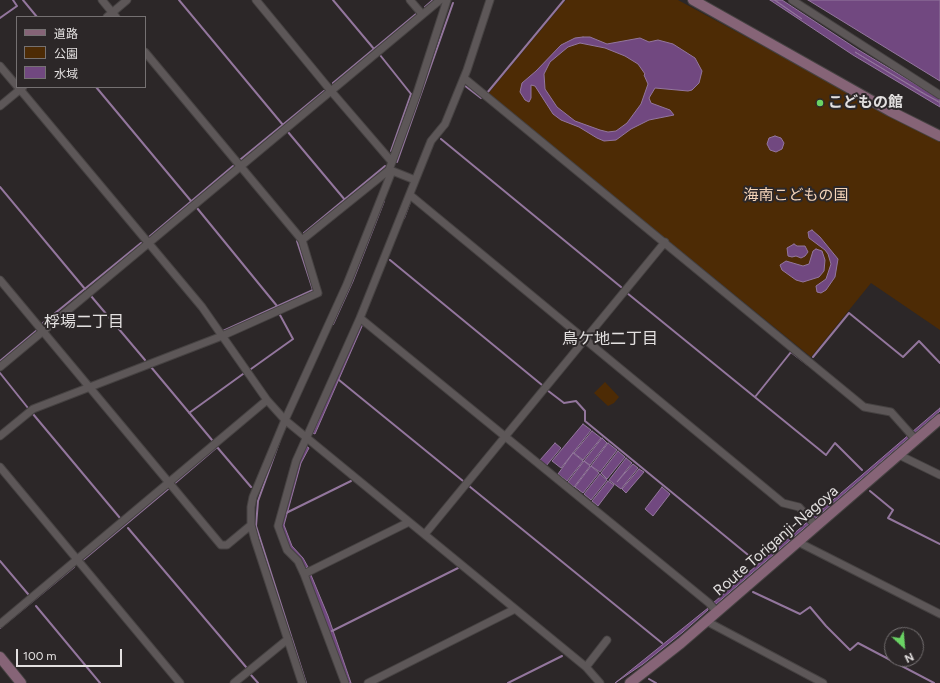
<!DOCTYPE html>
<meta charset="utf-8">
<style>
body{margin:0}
#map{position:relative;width:940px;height:683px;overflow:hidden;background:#2c2728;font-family:Figtree,"Noto Sans JP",sans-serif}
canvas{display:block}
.legend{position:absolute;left:16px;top:16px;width:130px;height:72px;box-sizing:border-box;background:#2c2728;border:1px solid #757172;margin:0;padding:5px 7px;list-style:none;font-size:12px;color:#e3e0e0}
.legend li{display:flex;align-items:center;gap:8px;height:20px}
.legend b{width:20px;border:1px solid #757172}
.north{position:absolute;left:884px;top:627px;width:40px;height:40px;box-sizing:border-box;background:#2c2728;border:1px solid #757172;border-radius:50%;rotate:154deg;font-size:11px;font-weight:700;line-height:16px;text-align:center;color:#e3e0e0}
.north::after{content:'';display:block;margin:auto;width:14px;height:18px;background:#6ad364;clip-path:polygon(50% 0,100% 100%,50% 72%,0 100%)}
.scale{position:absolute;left:16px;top:649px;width:106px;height:18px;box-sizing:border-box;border:2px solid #e3e0e0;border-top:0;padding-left:5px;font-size:12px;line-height:14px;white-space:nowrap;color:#e3e0e0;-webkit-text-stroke:3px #2c2728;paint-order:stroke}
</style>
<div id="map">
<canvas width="940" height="683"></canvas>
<ul class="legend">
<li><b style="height:5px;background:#866477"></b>道路</li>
<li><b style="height:11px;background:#4d2b05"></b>公園</li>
<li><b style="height:11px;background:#714880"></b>水域</li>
</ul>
<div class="north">N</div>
<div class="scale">100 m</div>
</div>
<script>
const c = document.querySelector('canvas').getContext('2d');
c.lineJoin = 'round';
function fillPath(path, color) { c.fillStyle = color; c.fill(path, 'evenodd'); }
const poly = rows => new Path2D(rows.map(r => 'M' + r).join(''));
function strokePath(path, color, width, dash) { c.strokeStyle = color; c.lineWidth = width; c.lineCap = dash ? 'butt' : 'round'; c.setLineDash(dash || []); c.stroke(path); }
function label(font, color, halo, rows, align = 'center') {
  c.font = font + ' Figtree,"Noto Sans JP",sans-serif'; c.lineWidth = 4; c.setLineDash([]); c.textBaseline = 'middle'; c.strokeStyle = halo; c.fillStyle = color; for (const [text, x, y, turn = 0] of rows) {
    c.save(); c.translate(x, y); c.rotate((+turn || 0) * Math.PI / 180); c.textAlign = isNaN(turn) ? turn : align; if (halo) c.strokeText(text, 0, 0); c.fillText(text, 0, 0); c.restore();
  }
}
fillPath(poly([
 [566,0,678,0,940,142,940,330,871,283,811,357,488,94],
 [605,382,619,397,614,403,608,406,594,393]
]), '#4d2b05');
const water = poly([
 [770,0,774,0,802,19,775,0,782,0,857,49,940,99,940,102,924,94,855,52,940,103,940,107,853,55,770,0],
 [808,0,940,0,940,81,808,0],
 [583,37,590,37,607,44,640,38,649,42,658,40,673,44,695,58,702,71,699,83,692,90,688,91,655,88,649,98,651,103,670,110,674,115,649,120,631,129,616,140,604,141,597,138,579,127,561,120,553,114,535,86,531,85,531,98,529,102,525,100,520,92,522,83,536,71,561,45,575,38,583,37],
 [580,43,605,48,625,56,638,64,645,74,644,75,648,84,641,104,627,123,616,131,608,132,600,130,575,121,557,107,545,89,544,74,550,62,568,47,580,43],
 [775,136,781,138,784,143,782,149,776,152,770,150,767,144,769,138,775,136],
 [812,230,820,237,838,259,835,277,826,290,821,293,817,292,816,286,826,279,831,264,828,254,825,250,809,238,808,232,812,230],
 [794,244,797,246,805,246,808,252,805,256,801,258,796,256,792,257,788,256,787,248,794,244],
 [816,249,822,251,825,260,824,271,819,277,803,282,796,280,782,270,780,265,786,261,803,266,809,264,813,251,816,249],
 [360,323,363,324,315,434,313,433,360,323],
 [940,408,940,411,715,605,713,603,940,408],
 [583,424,591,430,561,468,552,461,583,424],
 [592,431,601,438,583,460,574,453,592,431],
 [602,438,607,443,590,465,584,461,602,438],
 [555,443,561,448,546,466,540,460,555,443],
 [608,443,617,450,600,472,591,466,608,443],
 [306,446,309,448,301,463,284,525,292,546,303,558,308,567,305,568,289,547,281,525,299,462,306,446],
 [618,451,625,457,607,479,601,473,618,451],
 [573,453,583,461,567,481,558,474,573,453],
 [626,458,632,463,617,482,633,464,638,468,621,489,609,480,626,458],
 [584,461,590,466,574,487,568,482,584,461],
 [591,466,599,473,583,493,575,487,591,466],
 [639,469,644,472,626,493,622,489,639,469],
 [600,474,607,480,591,500,584,494,600,474],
 [608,481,614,485,598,506,592,501,608,481],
 [662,487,670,494,653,516,645,509,662,487],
 [311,575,328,616,351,683,349,683,308,577,311,575],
 [708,608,708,610,683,632,643,664,615,683,708,608]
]);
fillPath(water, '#714880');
strokePath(water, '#93769d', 1);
strokePath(poly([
 [23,0,37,17],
 [179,0,283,125],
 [333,0,374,49],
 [425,7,433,0],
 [0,18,17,6,13,0],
 [380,55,411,94,391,151],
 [333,83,416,14],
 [464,86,464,85,481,98],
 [96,87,191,201],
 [487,93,564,0],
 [288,132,345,200],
 [441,139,621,287],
 [241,159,324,91],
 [397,162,453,3],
 [0,187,85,289],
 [197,208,277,306],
 [404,218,410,202],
 [304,233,385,166],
 [149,237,233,166],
 [390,260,542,385],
 [627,293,826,455,835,443,862,470],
 [91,296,145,360],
 [43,323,141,243],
 [333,324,353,280,384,201],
 [223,331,313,290,297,241],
 [813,357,849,313,903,357,919,341,940,363],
 [0,361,36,331],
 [151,367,212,440],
 [251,369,293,339,280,315],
 [0,373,28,408],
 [339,380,463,481],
 [547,390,564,403,576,401,585,411,585,421,753,559],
 [755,397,791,352,808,365],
 [189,413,243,374],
 [33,414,120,518],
 [280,440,258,501,256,526,306,683],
 [175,483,217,447,251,487],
 [469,486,662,643],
 [870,491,893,510,888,518,940,544],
 [286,513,351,481],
 [128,528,246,667],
 [83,560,168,489],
 [0,561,28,594],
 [753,592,800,614,810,607,826,626,850,650,858,643,934,683],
 [36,606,100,683],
 [0,628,74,567],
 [332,631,458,568],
 [251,675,258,683],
 [649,679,656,683],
 [508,683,562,656]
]), '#93769d', 2);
const street = poly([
 [102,0,116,17],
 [256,0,331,91,392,162],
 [410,0,422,14],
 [792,0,940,95],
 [107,17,127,0],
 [0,66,17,86],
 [464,78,864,407,891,412,916,440],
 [18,87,202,307,267,400,285,420,586,667,600,683],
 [0,106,23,87],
 [390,170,415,180],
 [410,195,783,503,799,507,816,526],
 [302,240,389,170,417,93,447,0],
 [0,280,221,545,227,545,251,525],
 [360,318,709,603,717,612],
 [0,367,440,0],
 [0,436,33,409,222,336,318,293,302,240,145,52],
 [899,455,940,475],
 [0,467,180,683],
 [425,534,665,242],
 [798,542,940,614],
 [304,574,409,522],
 [706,621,823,683],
 [0,624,267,400],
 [586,667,607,640],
 [234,683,288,639],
 [302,683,255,540,251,525,251,507,253,497,285,420,347,284,392,171],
 [345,683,304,574,298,561,287,550,278,526,296,461,360,318,431,141,445,124,467,70,490,0],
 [368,683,515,609]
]);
const secondary = poly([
 [693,0,890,111,940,136],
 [0,657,21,683],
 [630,683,681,643,940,419]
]);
strokePath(street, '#464242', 9);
strokePath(secondary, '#464242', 12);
strokePath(street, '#5d5758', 7);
strokePath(secondary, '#866477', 10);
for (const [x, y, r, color] of [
 [820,103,4,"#6ad364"]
]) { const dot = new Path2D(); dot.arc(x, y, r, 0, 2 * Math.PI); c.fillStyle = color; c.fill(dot); strokePath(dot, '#2c2728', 1.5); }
label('bold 15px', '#e3e0e0', '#2c2728', [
 ["こどもの館",828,103]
], 'left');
label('15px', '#f5d5b9', '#2c2728', [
 ["海南こどもの国",796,196]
]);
label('15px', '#e3e0e0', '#2c2728', [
 ["Route Toriganji-Nagoya",776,541,-41]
]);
label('16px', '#e3e0e0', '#2c2728', [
 ["桴場二丁目",84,322],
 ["鳥ケ地二丁目",610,339]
]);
</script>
